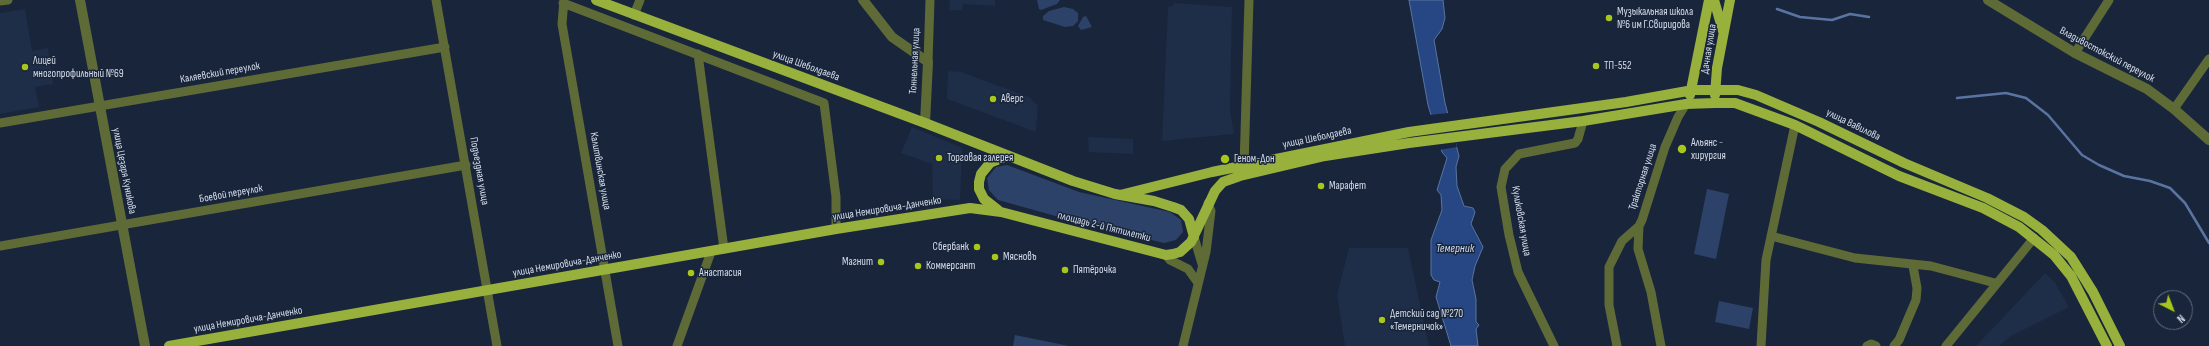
<!DOCTYPE html>
<meta charset="utf-8">
<style>
body{margin:0}
#map{position:relative;width:2209px;height:346px;overflow:hidden;background:#19253a;font-family:"Sofia Sans Condensed",sans-serif}
canvas{display:block}
.north{position:absolute;left:2153px;top:290px;width:40px;height:40px;box-sizing:border-box;background:#19253a;border:1px solid #646e80;border-radius:50%;rotate:138deg;font-size:11px;font-weight:700;line-height:16px;text-align:center;color:#d4dcea}
.north::after{content:'';display:block;margin:auto;width:14px;height:18px;background:#a8c71c;clip-path:polygon(50% 0,100% 100%,50% 72%,0 100%)}
</style>
<div id="map">
<canvas width="2209" height="346"></canvas>
<div class="north">N</div>
</div>
<script>
const c = document.querySelector('canvas').getContext('2d');
c.lineJoin = 'round';
function fillPath(path, color) { c.fillStyle = color; c.fill(path, 'evenodd'); }
const poly = rows => new Path2D(rows.map(r => 'M' + r).join(''));
function strokePath(path, color, width, dash) { c.strokeStyle = color; c.lineWidth = width; c.lineCap = dash ? 'butt' : 'round'; c.setLineDash(dash || []); c.stroke(path); }
function label(font, color, halo, rows, align = 'center') {
  c.font = font + ' "Sofia Sans Condensed",sans-serif'; c.lineWidth = 3; c.setLineDash([]); c.textBaseline = 'middle'; c.strokeStyle = halo; c.fillStyle = color; for (const [text, x, y, turn = 0] of rows) {
    c.save(); c.translate(x, y); c.rotate((+turn || 0) * Math.PI / 180); c.textAlign = isNaN(turn) ? turn : align; if (halo) c.strokeText(text, 0, 0); c.fillText(text, 0, 0); c.restore();
  }
}
fillPath(poly([
 [950,0,995,0,995,6,963,4,962,10,949,10],
 [1173,3,1232,7,1230,110,1234,134,1162,141,1168,7,1174,5],
 [25,9,32,51,48,48,53,84,35,87,39,107,0,114,0,13],
 [948,71,961,72,1029,97,1038,106,1036,132,947,99],
 [912,127,962,148,960,200,933,199,932,164,901,153],
 [1088,137,1133,139,1133,154,1089,152],
 [1349,248,1408,248,1429,346,1345,346,1337,295],
 [2045,273,2054,281,2069,307,2011,336,1999,346,1976,346]
]), '#1e2d48');
fillPath(poly([
 [1037,0,1060,0,1057,4,1041,10,1039,9],
 [1064,7,1073,9,1078,13,1078,21,1073,26,1065,27,1043,20,1043,16,1049,11],
 [1086,16,1092,27,1081,30,1078,26,1083,17],
 [1007,165,1079,192,1170,212,1181,220,1183,232,1176,240,1164,243,1070,220,998,200,989,190,987,178,996,167],
 [1707,189,1729,194,1716,259,1694,254],
 [1719,301,1753,308,1749,329,1715,322],
 [1015,335,1069,346,1013,346]
]), '#2c4268');
const water = poly([
 [1409,0,1443,0,1445,18,1442,29,1434,40,1445,103,1459,156,1456,167,1457,186,1464,206,1473,208,1475,212,1471,224,1483,247,1475,266,1472,280,1476,299,1476,322,1479,325,1476,329,1478,346,1451,346,1436,297,1440,282,1434,280,1431,275,1431,240,1442,210,1441,195,1437,190,1447,158,1442,152,1428,105,1409,0]
]);
fillPath(water, '#264783');
strokePath(water, '#5a74a2', 1);
fillPath(poly([
 [1449,113,1457,147,1439,150,1429,115]
]), '#19253a');
strokePath(poly([
 [1777,9,1800,17,1832,20,1850,14,1869,17],
 [1957,98,2006,93,2026,98,2048,115,2082,155,2099,165,2124,176,2150,181,2170,188,2185,203,2209,243]
]), '#5a74a2', 2.5);
strokePath(poly([
 [436,0,497,346],
 [564,0,562,24,618,346],
 [0,1,8,0],
 [563,3,824,103,836,197,836,229],
 [634,15,640,0],
 [2075,53,2109,0],
 [698,54,724,249],
 [928,62,930,0],
 [2174,109,2209,59],
 [0,123,445,47],
 [1244,167,1249,0],
 [1639,226,1638,249,1651,292,1661,346],
 [1771,236,1855,258,1931,266,1995,283],
 [1194,237,1202,264],
 [0,246,466,165],
 [1166,255,1170,260,1188,269,1198,283],
 [677,346,711,252],
 [1183,346,1206,252,1211,211,1208,203],
 [1554,346,1518,272,1509,235,1501,187,1505,169,1519,154,1575,143,1578,139,1583,121],
 [1617,346,1609,305,1609,267,1622,241,1639,226,1642,220,1665,147,1678,117,1686,104],
 [1761,346,1766,260,1795,125],
 [1867,346,1871,344,1876,346],
 [1894,346,1899,340,1916,300,1917,288,1913,266],
 [1946,346,2034,238]
]), '#5e6b37', 9);
strokePath(poly([
 [80,0,145,346],
 [863,0,892,37,928,62,925,123],
 [1988,0,2075,53,2147,89,2174,109,2209,140]
]), '#5e6b37', 10);
strokePath(poly([
 [596,0,925,123,1073,181,1115,194,1154,201,1173,207,1181,210,1189,219,1194,237],
 [1714,0,1723,31],
 [1690,95,1709,0],
 [1715,95,1717,68,1730,0],
 [1120,195,1212,172,1409,132,1626,102,1693,90,1738,90,1756,95,1819,122,1904,163,1987,198,2024,217,2042,230,2071,257,2093,292,2120,346],
 [998,210,984,199,979,189,979,182,981,174,990,163,1007,156],
 [169,346,836,229,970,208,1001,212,1166,255,1173,254,1180,252,1191,242,1215,191,1223,182,1240,176,1325,156,1409,143,1583,121,1686,104,1715,103,1735,103,1795,125,1899,176,1983,208,2019,227,2054,255,2071,276,2107,346]
]), '#98b13d', 10);
for (const [x, y, r, color] of [
 [1609,18,4,"#a8c71c"],
 [1596,66,4,"#a8c71c"],
 [25,67,4,"#a8c71c"],
 [993,99,4,"#a8c71c"],
 [1682,149,5,"#a8c71c"],
 [939,158,4,"#a8c71c"],
 [1225,159,5,"#a8c71c"],
 [1321,186,4,"#a8c71c"],
 [977,247,4,"#a8c71c"],
 [995,257,4,"#a8c71c"],
 [881,262,4,"#a8c71c"],
 [918,266,4,"#a8c71c"],
 [1065,270,4,"#a8c71c"],
 [691,273,4,"#a8c71c"],
 [1382,320,4,"#a8c71c"]
]) { const dot = new Path2D(); dot.arc(x, y, r, 0, 2 * Math.PI); c.fillStyle = color; c.fill(dot); strokePath(dot, '#19253a', 1.5); }
label('11px', '#d4dcea', '#19253a', [
 ["Музыкальная школа",1617,12],
 ["№6 им Г.Свиридова",1617,25],
 ["Лицей",33,61],
 ["многопрофильный №69",33,74],
 ["ТП-552",1604,66],
 ["Аверс",1001,99],
 ["Альянс -",1691,143],
 ["хирургия",1691,156],
 ["Торговая галерея",947,158],
 ["Геном-Дон",1234,159],
 ["Марафет",1329,186],
 ["Сбербанк",969,247,"right"],
 ["Мясновъ",1003,257],
 ["Магнит",873,262,"right"],
 ["Коммерсант",926,266],
 ["Пятёрочка",1073,270],
 ["Анастасия",699,273],
 ["Детский сад №270",1390,314],
 ["«Темерничок»",1390,327]
], 'left');
label('11px', '#d4dcea', '#19253a', [
 ["Дачная улица",1709,49,-81],
 ["Владивостокский переулок",2107,55,28],
 ["Тоннельная улица",915,61,-87],
 ["улица Шеболдаева",806,66,20],
 ["Каляевский переулок",220,73,-10],
 ["улица Вавилова",1853,125,26],
 ["улица Шеболдаева",1317,138,-12],
 ["улица Цезаря Куникова",124,171,79],
 ["Подъездная улица",479,171,80],
 ["Калитвинская улица",600,171,80],
 ["Тракторная улица",1643,177,-72],
 ["Боевой переулок",231,194,-10],
 ["улица Немировича-Данченко",887,209,-9],
 ["Куликовская улица",1521,221,80],
 ["площадь 2-й Пятилетки",1104,227,14],
 ["улица Немировича-Данченко",567,264,-10],
 ["улица Немировича-Данченко",248,320,-10]
]);
label('italic 12px', '#d0dbed', '#19253a', [
 ["Темерник",1455,249]
]);
</script>
